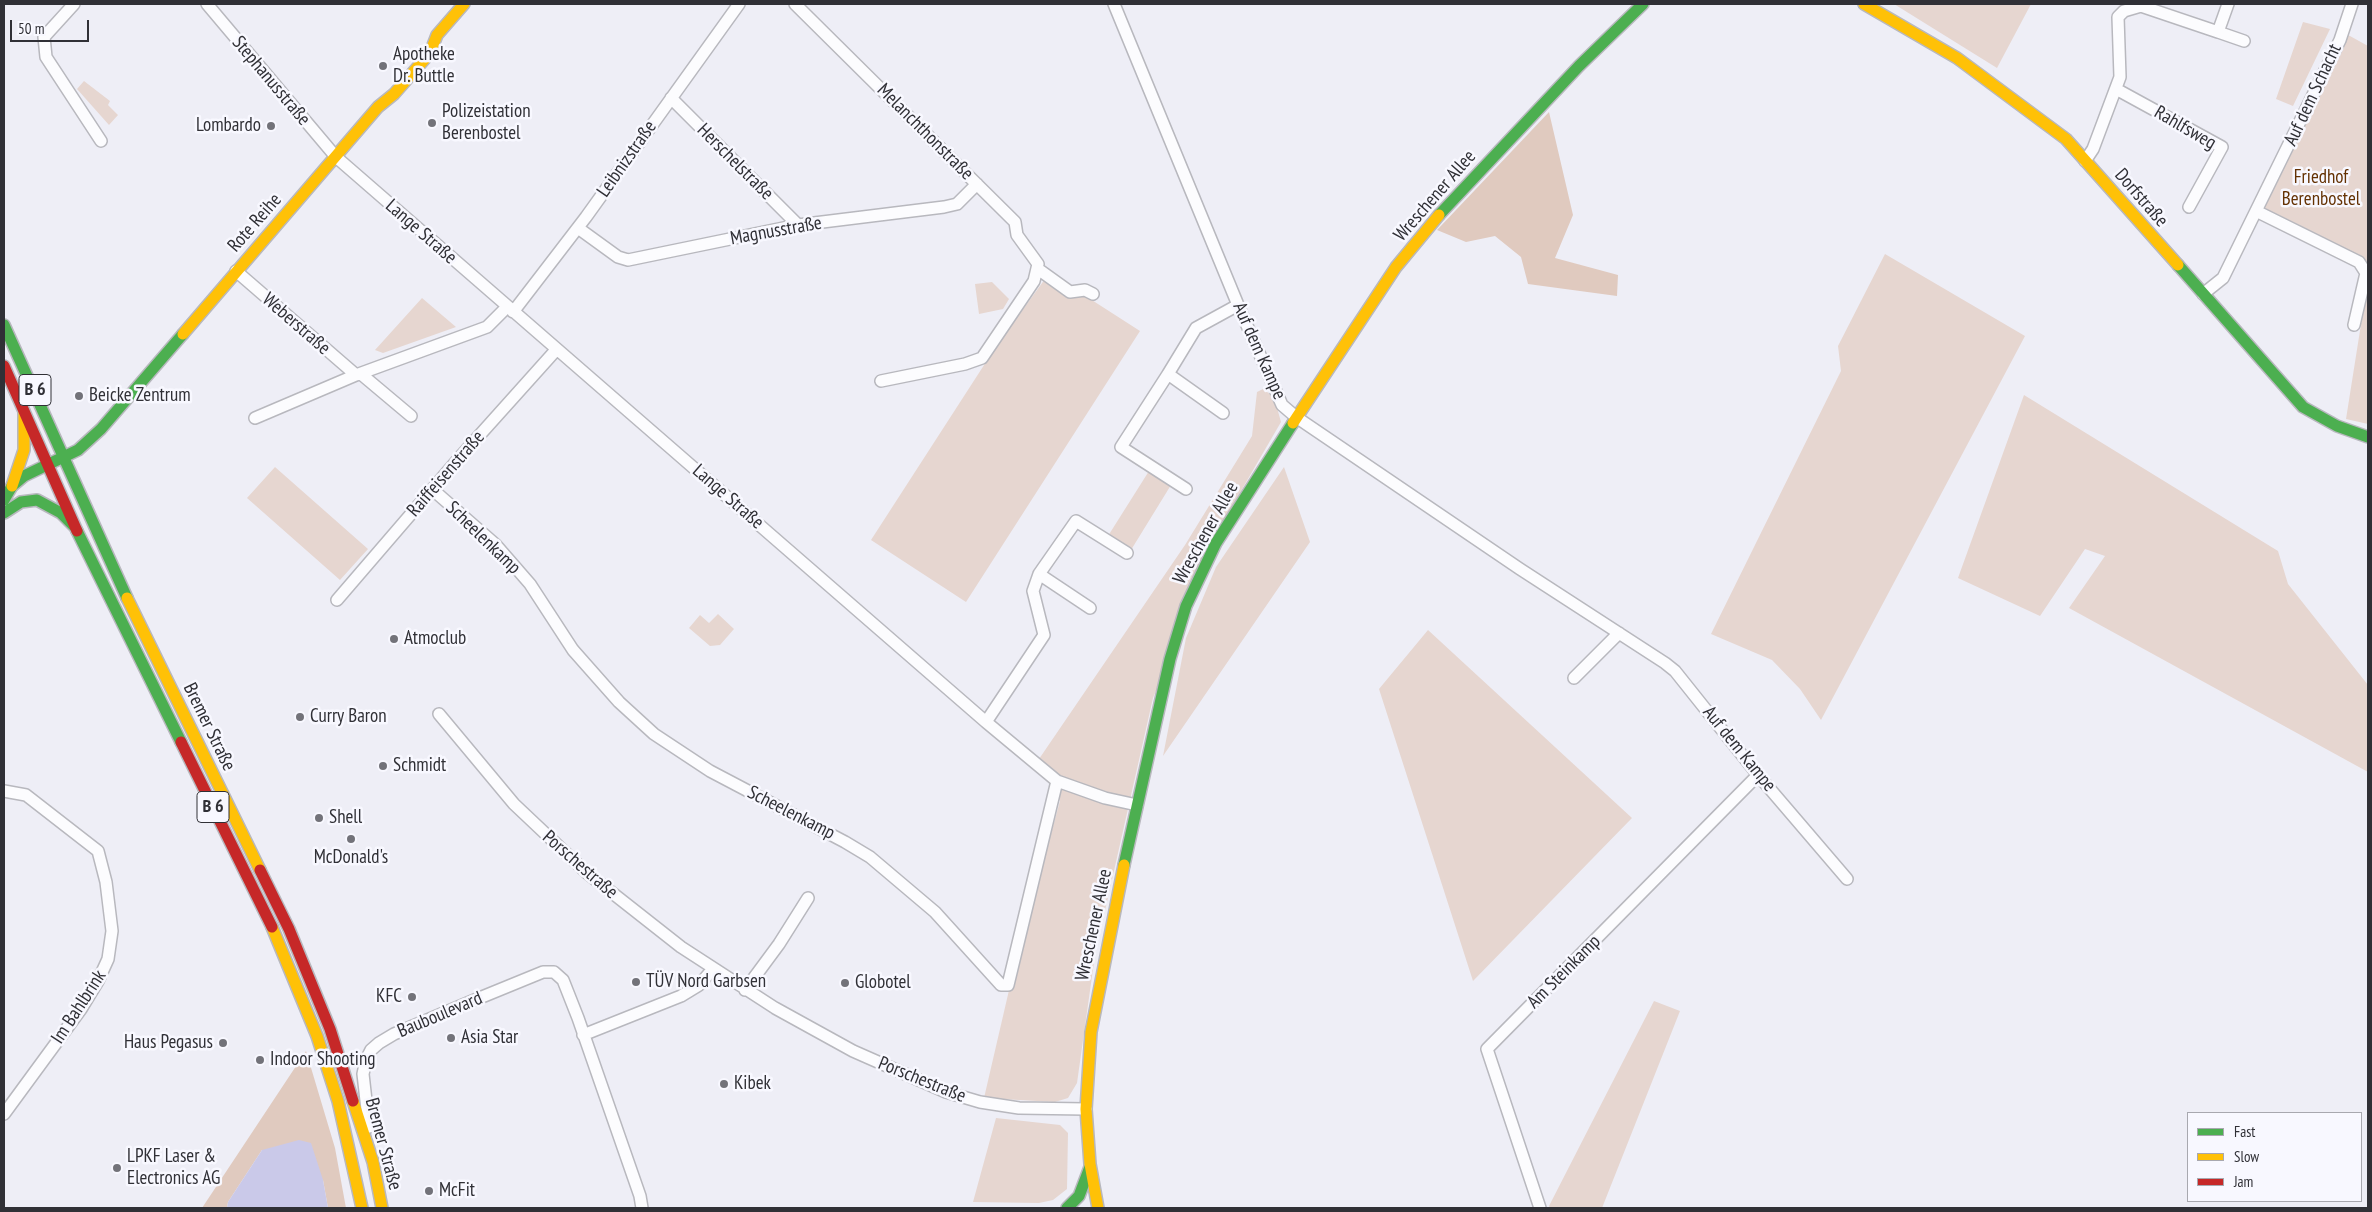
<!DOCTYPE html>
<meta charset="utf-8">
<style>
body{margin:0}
#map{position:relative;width:2372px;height:1212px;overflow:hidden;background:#eeeef6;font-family:"PT Sans Narrow",sans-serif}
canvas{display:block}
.frame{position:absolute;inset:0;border:5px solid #303036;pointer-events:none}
.legend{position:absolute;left:2187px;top:1112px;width:175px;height:90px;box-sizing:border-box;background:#f8f8ff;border:1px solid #a8a8af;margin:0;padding:6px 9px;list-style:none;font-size:15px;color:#303036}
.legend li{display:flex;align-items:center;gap:10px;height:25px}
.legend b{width:25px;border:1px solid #a8a8af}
.scale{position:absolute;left:10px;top:20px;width:79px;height:22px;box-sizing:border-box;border:2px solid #303036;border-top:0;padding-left:6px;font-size:15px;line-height:18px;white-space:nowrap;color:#303036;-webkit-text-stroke:4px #f8f8ff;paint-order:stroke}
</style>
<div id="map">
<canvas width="2372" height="1212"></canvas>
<div class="frame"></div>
<ul class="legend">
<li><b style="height:6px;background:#4caf50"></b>Fast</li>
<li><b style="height:6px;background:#ffc107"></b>Slow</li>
<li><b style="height:6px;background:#c62828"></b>Jam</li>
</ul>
<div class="scale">50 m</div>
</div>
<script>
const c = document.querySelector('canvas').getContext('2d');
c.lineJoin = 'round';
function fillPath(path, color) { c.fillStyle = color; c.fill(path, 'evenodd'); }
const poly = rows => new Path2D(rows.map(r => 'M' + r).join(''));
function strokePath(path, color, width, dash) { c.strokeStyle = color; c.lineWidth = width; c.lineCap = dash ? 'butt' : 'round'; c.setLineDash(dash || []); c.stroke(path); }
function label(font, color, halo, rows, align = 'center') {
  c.font = font + ' "PT Sans Narrow",sans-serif'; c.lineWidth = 5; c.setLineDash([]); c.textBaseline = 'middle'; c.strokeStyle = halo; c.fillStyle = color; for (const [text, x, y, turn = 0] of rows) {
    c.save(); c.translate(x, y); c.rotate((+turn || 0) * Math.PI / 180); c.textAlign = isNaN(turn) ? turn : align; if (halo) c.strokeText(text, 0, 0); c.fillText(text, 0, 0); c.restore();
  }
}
fillPath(poly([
 [1894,4,2031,4,1997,68],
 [2303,22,2330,29,2293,106,2276,99],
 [2341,31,2368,46,2368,262,2256,211],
 [84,81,110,101,108,105,118,115,109,125,77,89],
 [1885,254,2025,336,1821,720,1800,689,1772,660,1711,634,1841,371,1838,346],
 [1045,279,1084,295,1140,331,966,602,871,540,997,345],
 [2368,280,2368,424,2346,419],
 [992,282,1009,299,1003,309,979,314,975,284],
 [422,298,456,327,383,353,375,350],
 [1263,389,1274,397,1281,422,1234,503,1153,698,1095,955,1077,1083,1068,1098,1055,1102,984,1098,1016,960,1060,801,1039,759,1185,545,1252,436,1257,392],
 [2024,395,2278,551,2288,584,2368,685,2368,772,2069,608,2105,556,2085,549,2040,616,1958,578],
 [275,467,368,549,340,580,247,498],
 [1284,467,1310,542,1163,756,1186,638,1216,567],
 [1149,471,1171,485,1131,550,1108,536],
 [718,614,734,629,720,645,710,646,689,628,700,615,709,623],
 [1428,630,1632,818,1473,981,1379,689],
 [1654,1001,1680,1011,1602,1208,1550,1208,1549,1206],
 [996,1118,1060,1125,1068,1133,1067,1189,1053,1200,1039,1203,973,1202]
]), '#e6d6d0');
fillPath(poly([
 [1549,112,1573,215,1555,258,1618,275,1617,296,1528,284,1521,257,1495,236,1466,242,1437,230],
 [306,1051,335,1148,346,1208,328,1208,323,1180,262,1150,228,1202,227,1208,202,1208]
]), '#e0cabf');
fillPath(poly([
 [299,1140,311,1143,323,1180,328,1208,227,1208,228,1202,262,1150]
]), '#cac9e9');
const street = poly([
 [74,4,44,37,46,57,101,141],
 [207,4,336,157,986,722,1057,781,1105,798,1137,805],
 [795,4,1015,222,1017,235,1038,264,1034,281,982,358,965,364,881,381],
 [1114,4,1238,305,1282,405,1296,417,1520,569,1665,663,1675,671,1758,775,1847,879],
 [2218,32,2244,41],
 [2116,89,2222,147,2189,207],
 [671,98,798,225],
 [2085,161,2093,149,2120,77,2118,17,2124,11,2141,6,2218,32,2228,4],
 [2256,211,2359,262,2366,273,2354,325],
 [578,228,618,257,628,260,798,225,944,207,957,204,977,184],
 [1038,269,1070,292,1085,290,1093,294],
 [236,271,356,375],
 [2203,294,2223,278,2340,40,2352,4],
 [513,312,586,217,739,4],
 [361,374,411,416],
 [1168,374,1121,447,1186,489],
 [1223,413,1168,374,1196,328,1238,305],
 [255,418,356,375,487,327,507,307],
 [432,489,496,545,530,584,573,650,619,702,654,734,710,771,845,842,870,857,935,912,1001,985,1008,985,1057,781],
 [337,600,460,457,556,350],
 [1090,608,1039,574,1076,521,1127,553],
 [1574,678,1619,633],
 [439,714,514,804,587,873,681,947,775,1008,853,1051,946,1092,980,1102,1019,1108,1086,1109],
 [986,722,1044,635,1033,591,1039,574],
 [4,791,26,795,98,851,106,882,112,931,108,959,98,981,81,1009,4,1114],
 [745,990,779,944,808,898],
 [583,1035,681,996,699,985,712,970],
 [369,1127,363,1074,366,1060,371,1050,379,1043,394,1034,477,999,543,972,554,972,563,980,578,1018,640,1196,642,1208],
 [1540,1208,1487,1049,1758,775]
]);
const fast = poly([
 [1439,215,1579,66,1643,4],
 [2178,265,2303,407,2337,426,2368,437],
 [4,325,127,598],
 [4,500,12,486,24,476,78,450,101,429,183,334],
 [4,513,21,502,37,500,61,513,74,526],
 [77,531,181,742],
 [1124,865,1170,659,1186,606,1216,543,1293,423],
 [1067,1208,1079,1196,1090,1167]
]);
const slow = poly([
 [1864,4,1957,58,2066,139,2178,265],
 [183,334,378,107,394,94,430,53,437,35,464,4],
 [1293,423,1396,267,1439,215],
 [12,486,24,450,24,412],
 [127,598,260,870],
 [272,927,317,1036,338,1101,362,1208],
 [353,1101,373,1162,382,1208],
 [1098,1208,1090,1164,1086,1109,1091,1032,1124,865]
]);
const jam = poly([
 [4,366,77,531],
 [181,742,272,927],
 [260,870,289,929,330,1029,353,1101]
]);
strokePath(street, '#b8b8be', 14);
strokePath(fast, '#b8b8be', 14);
strokePath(slow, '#b8b8be', 14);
strokePath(jam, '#b8b8be', 14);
strokePath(street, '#fcfcfe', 11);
strokePath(fast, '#4caf50', 11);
strokePath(slow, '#ffc107', 11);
strokePath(jam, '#c62828', 11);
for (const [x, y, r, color] of [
 [383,66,5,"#727279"],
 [432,123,5,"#727279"],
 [271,126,5,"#727279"],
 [79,396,5,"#727279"],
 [394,639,5,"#727279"],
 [300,717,5,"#727279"],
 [383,766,5,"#727279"],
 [319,818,5,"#727279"],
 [351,839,5,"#727279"],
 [636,982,5,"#727279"],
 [845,983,5,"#727279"],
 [412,997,5,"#727279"],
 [451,1038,5,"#727279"],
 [223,1043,5,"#727279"],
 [260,1060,5,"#727279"],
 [724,1084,5,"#727279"],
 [117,1168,5,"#727279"],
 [429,1191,5,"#727279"]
]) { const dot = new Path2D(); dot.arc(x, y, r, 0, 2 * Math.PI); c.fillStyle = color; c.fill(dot); strokePath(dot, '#f8f8ff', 2); }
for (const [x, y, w] of [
 [35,390,32],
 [213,807,32]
]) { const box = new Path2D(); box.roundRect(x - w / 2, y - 15.5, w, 31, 4); c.fillStyle = '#f8f8ff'; c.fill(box); strokePath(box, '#303036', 1); }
label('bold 18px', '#303036', null, [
 ["B 6",35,390],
 ["B 6",213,807]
]);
label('19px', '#303036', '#f8f8ff', [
 ["Apotheke",393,55],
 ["Dr. Buttle",393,77],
 ["Polizeistation",442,112],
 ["Berenbostel",442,134],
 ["Lombardo",261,126,"right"],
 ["Beicke Zentrum",89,396],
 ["Atmoclub",404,639],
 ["Curry Baron",310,717],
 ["Schmidt",393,766],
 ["Shell",329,818],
 ["McDonald's",351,858,"center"],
 ["TÜV Nord Garbsen",646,982],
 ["Globotel",855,983],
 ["KFC",402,997,"right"],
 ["Asia Star",461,1038],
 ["Haus Pegasus",213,1043,"right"],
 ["Indoor Shooting",270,1060],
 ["Kibek",734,1084],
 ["LPKF Laser &",127,1157],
 ["Electronics AG",127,1179],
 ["McFit",439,1191]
], 'left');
label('19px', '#303036', '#f8f8ff', [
 ["Stephanusstraße",271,81,50],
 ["Auf dem Schacht",2313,95,-65],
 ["Rahlfsweg",2185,128,30],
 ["Melanchthonstraße",925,132,45],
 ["Leibnizstraße",627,159,-55],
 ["Herschelstraße",735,162,45],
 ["Wreschener Allee",1435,196,-49],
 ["Dorfstraße",2141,198,49],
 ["Rote Reihe",255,223,-49],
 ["Magnusstraße",776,231,-10],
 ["Lange Straße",421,232,41],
 ["Weberstraße",296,324,41],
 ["Auf dem Kampe",1259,351,66],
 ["Raiffeisenstraße",446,474,-49],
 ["Lange Straße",728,497,41],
 ["Wreschener Allee",1206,533,-61],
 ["Scheelenkamp",483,538,44],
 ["Bremer Straße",209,727,64],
 ["Auf dem Kampe",1739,749,51],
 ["Scheelenkamp",791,813,27],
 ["Porschestraße",580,865,41],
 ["Wreschener Allee",1094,925,-78],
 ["Am Steinkamp",1564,972,-45],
 ["Im Bahlbrink",79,1007,-57],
 ["Bauboulevard",440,1015,-23],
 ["Porschestraße",922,1080,22],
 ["Bremer Straße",383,1144,75]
]);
label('19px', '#643204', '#f8f8ff', [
 ["Friedhof",2321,178],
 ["Berenbostel",2321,200]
]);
</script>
